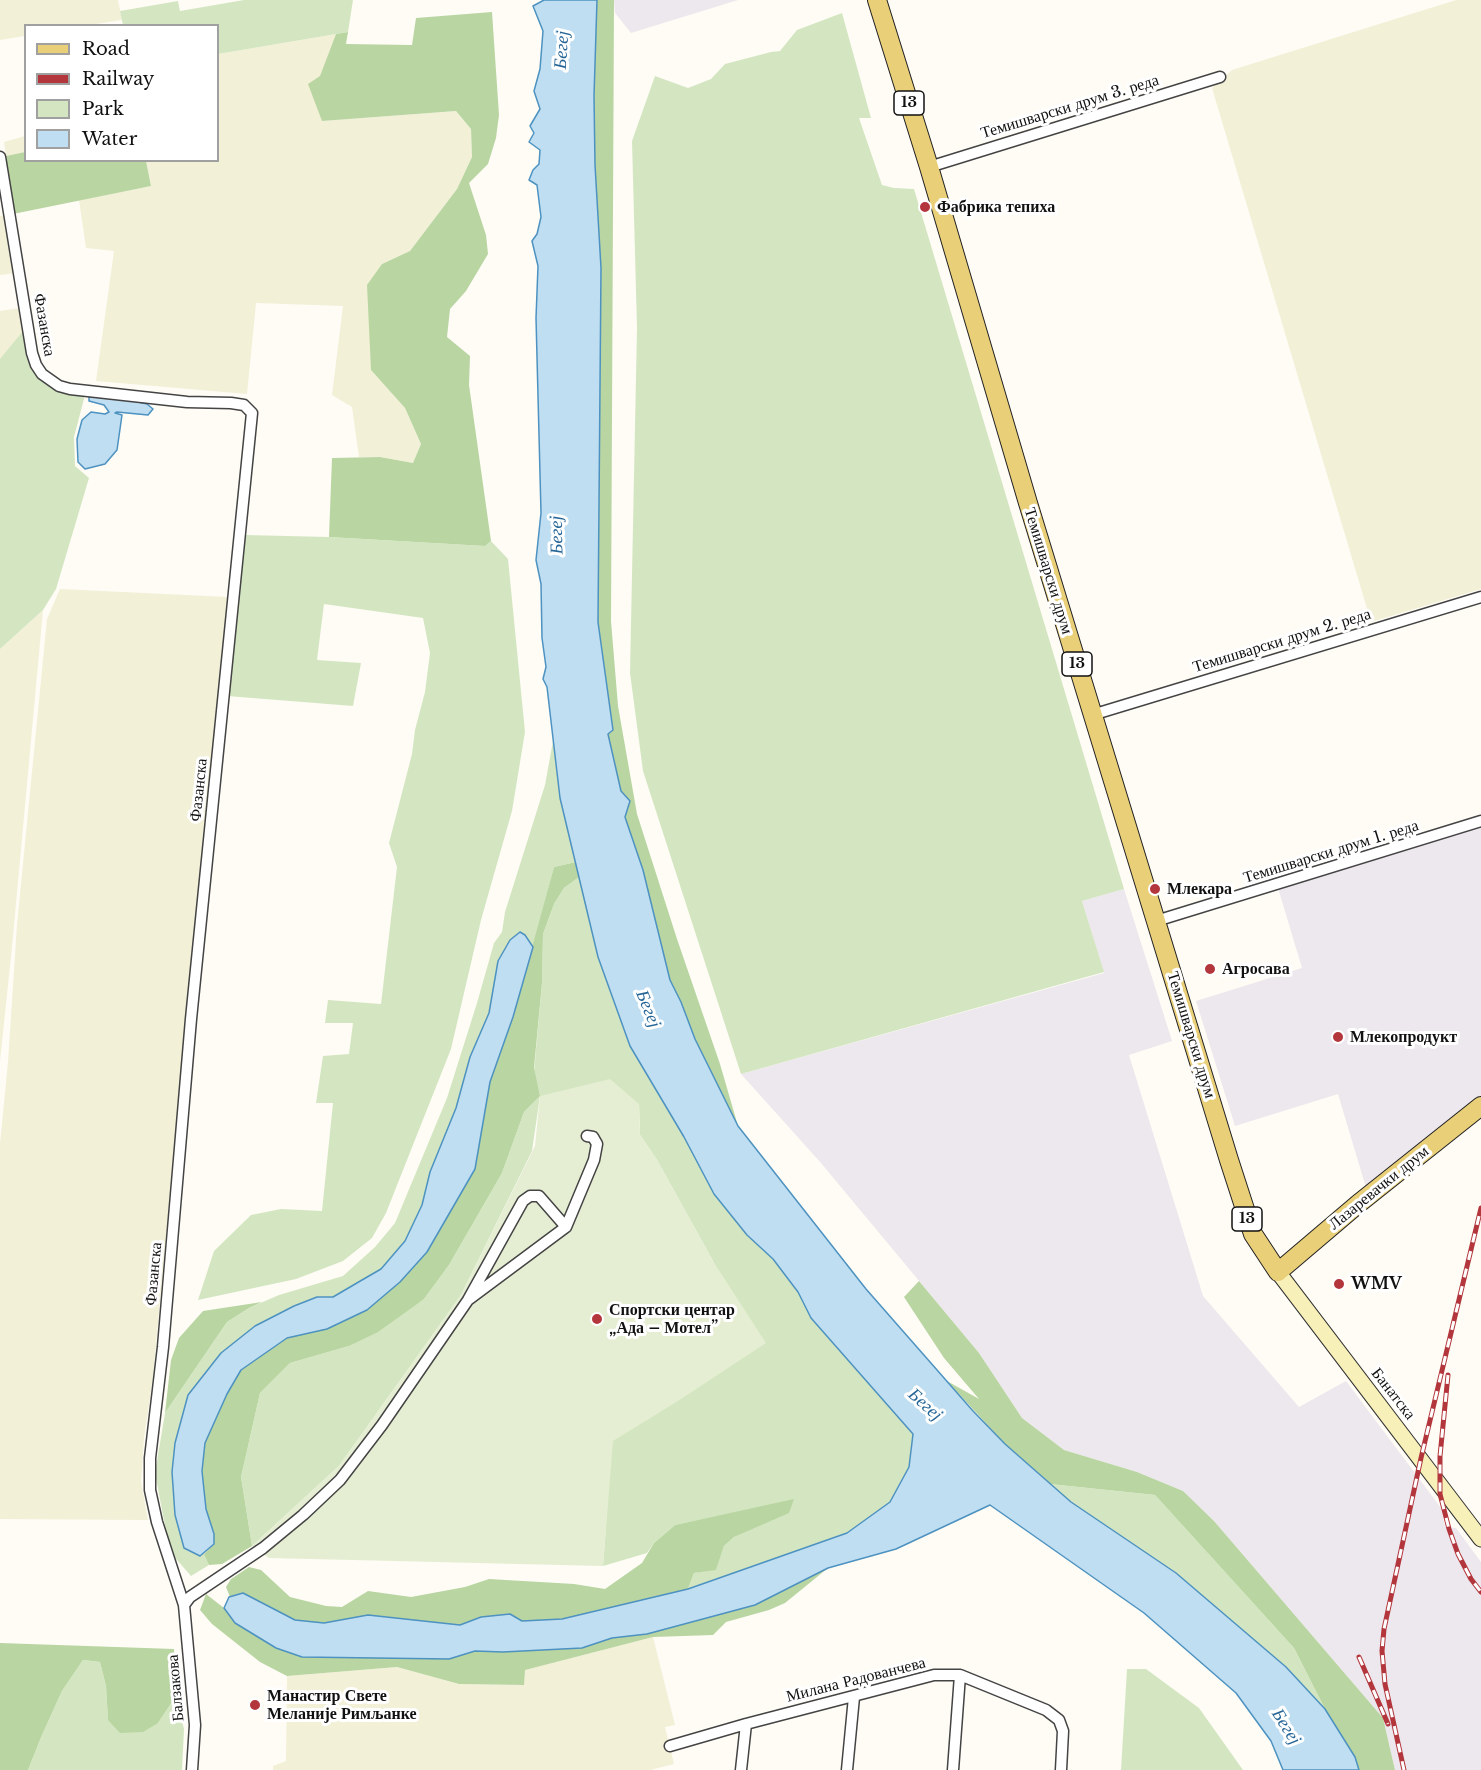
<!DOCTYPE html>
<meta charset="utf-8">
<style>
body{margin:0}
#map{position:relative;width:1481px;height:1770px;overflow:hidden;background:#fefcf5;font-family:"Libre Baskerville",serif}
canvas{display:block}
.legend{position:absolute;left:24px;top:24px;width:195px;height:138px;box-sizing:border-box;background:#fff;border:2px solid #a0a0a0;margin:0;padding:8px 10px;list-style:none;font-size:18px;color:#111}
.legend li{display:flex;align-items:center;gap:12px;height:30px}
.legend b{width:30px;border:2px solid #a0a0a0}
</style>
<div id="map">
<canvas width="1481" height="1770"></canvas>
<ul class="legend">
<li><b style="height:8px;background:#eacf79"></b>Road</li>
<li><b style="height:8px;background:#b3363c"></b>Railway</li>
<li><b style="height:16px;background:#d4e6c1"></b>Park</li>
<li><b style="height:16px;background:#bfdef1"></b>Water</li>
</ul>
</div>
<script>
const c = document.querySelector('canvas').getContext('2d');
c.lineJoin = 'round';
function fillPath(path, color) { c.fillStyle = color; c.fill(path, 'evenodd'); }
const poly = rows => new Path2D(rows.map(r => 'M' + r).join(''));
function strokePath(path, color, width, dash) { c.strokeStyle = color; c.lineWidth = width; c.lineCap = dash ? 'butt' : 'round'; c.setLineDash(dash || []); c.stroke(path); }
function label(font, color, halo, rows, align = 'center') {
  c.font = font + ' "Libre Baskerville",serif'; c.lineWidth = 6; c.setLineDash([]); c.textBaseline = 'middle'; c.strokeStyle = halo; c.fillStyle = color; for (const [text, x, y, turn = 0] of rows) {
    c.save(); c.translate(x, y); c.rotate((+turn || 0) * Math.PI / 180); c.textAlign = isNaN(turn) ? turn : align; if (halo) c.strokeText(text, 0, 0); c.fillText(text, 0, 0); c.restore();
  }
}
fillPath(poly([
 [614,0,738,0,631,33,615,13],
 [1481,825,1481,1102,1367,1191,1338,1094,1235,1126,1196,1001,1302,968,1278,888],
 [1124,889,1172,1041,1129,1055,1203,1296,1299,1407,1346,1381,1441,1508,1445,1527,1456,1528,1481,1562,1481,1770,1395,1770,1383,1718,1214,1521,1183,1491,1137,1472,1064,1450,1022,1418,979,1353,821,1163,741,1074,1104,973,1082,901]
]), '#ede7ee');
fillPath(poly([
 [0,0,118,0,122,20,89,25,26,26,25,36,0,40],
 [1456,0,1481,0,1481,589,1371,622,1212,88,1232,70],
 [336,34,320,77,309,84,322,121,456,111,471,129,472,157,457,189,410,251,382,264,371,370,405,408,421,444,413,463,380,457,359,457,352,407,332,395,343,306,256,303,247,394,96,381,114,251,86,248,79,200,151,186,146,161,218,160,218,54],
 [25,136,25,152,6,156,4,142],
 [6,215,15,273,0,275,0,216],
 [20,308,23,331,0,361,0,311],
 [60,589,228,597,187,1009,153,1377,144,1438,141,1482,148,1520,0,1519,0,1144,8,1062,17,925,47,619],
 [43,610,12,947,0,1061,0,649],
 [653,1637,675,1725,665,1727,674,1764,650,1770,273,1770,273,1766,286,1761,287,1676,397,1667,459,1684,524,1685,524,1670]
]), '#f2f0d7');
fillPath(poly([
 [244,0,353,0,348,32,218,54,218,26,123,25,120,11,178,1,180,11],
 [842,13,871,118,859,118,882,185,894,188,914,189,1124,889,1082,901,1104,972,741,1074,643,771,630,673,637,328,632,141,655,76,688,88,711,79,725,64,771,52,780,51,797,30],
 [23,331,36,372,85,395,74,437,75,466,89,478,56,589,43,610,0,649,0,359],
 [245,535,329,537,485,546,491,541,508,559,525,732,512,811,481,920,451,1049,386,1213,372,1238,343,1261,296,1279,198,1300,214,1251,251,1215,281,1209,322,1211,333,1103,316,1103,323,1056,349,1054,353,1023,325,1023,328,1000,381,1004,397,867,389,843,412,754,415,730,425,692,430,653,423,618,324,604,317,660,361,663,353,706,227,696],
 [553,741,560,798,576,862,554,867,533,947,525,935,498,960,489,1013,470,1057,456,1108,430,1172,422,1205,405,1241,381,1269,333,1297,317,1297,294,1306,255,1326,221,1353,200,1556,204,1553,209,1565,191,1576,170,1552,155,1473,165,1413,227,1322,249,1308,279,1295,343,1276,375,1247,395,1223,447,1098,477,1003,494,943,502,932,505,912,545,785],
 [579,877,598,957,630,1046,684,1137,714,1194,747,1234,773,1259,798,1292,811,1318,913,1434,909,1467,890,1502,847,1533,688,1589,694,1573,716,1569,724,1546,734,1537,750,1528,794,1500,675,1525,654,1543,647,1553,603,1566,612,1441,713,1261,657,1160,640,1135,639,1104,540,1096,532,1151,461,1295,339,1466,252,1546,241,1477,260,1393,290,1363,349,1346,424,1299,449,1265,502,1173,524,1112,540,1096,534,1072,542,983,543,934,554,904,564,888],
 [1050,1484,1155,1495,1294,1648,1325,1709,1286,1667,1176,1573,1071,1502],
 [83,1660,100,1662,106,1686,108,1720,158,1723,176,1696,184,1729,182,1770,28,1770,42,1735,62,1691],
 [1127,1669,1146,1669,1199,1708,1243,1770,1121,1770]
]), '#d4e6c1');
fillPath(poly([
 [597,0,614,0,611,621,618,706,637,814,677,939,720,1064,738,1126,695,1039,681,1002,670,980,643,870,625,817,630,801,621,791,608,734,613,729,598,622,601,268,595,165,594,96],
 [492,12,499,115,496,138,488,164,469,183,486,235,488,254,466,291,450,309,447,337,470,356,469,385,491,541,485,546,329,537,332,458,380,457,413,463,421,444,405,408,371,370,367,285,382,264,410,251,457,189,472,157,471,129,456,111,322,121,308,84,320,76,336,34,348,32,346,44,412,45,416,18],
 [25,152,26,160,146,161,151,186,13,214,6,156],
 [576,862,579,877,564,888,554,904,543,934,542,983,534,1068,540,1096,524,1112,502,1173,449,1265,424,1299,378,1332,349,1346,290,1363,260,1393,241,1477,252,1546,222,1564,209,1565,204,1554,214,1544,214,1534,206,1509,202,1471,205,1443,227,1394,241,1370,287,1338,327,1329,367,1310,400,1282,427,1252,475,1169,490,1082,513,1017,554,867],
 [919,1281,979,1353,1022,1418,1064,1450,1137,1472,1183,1491,1214,1521,1383,1718,1395,1770,1359,1770,1355,1757,1325,1709,1294,1648,1155,1495,1050,1484,1005,1444,947,1381,979,1399,944,1358,904,1297],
 [262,1302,249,1308,227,1322,165,1413,171,1360,179,1338,203,1311],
 [794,1499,789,1513,734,1537,724,1546,716,1570,694,1573,688,1589,562,1619,522,1621,481,1617,460,1625,368,1615,324,1623,295,1620,243,1593,230,1597,226,1587,231,1579,249,1567,261,1570,290,1597,326,1606,342,1607,368,1591,411,1597,465,1587,489,1579,574,1584,605,1589,642,1563,654,1543,675,1525],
 [828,1568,785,1603,769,1610,726,1622,713,1635,653,1637,525,1670,524,1685,459,1684,397,1667,287,1676,260,1662,212,1624,200,1610,206,1594,224,1608,235,1623,276,1648,449,1659,475,1651,582,1648,612,1638,647,1634,755,1605],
 [0,1643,174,1649,176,1696,158,1723,143,1732,120,1733,108,1720,106,1686,100,1662,83,1660,62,1691,42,1735,28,1770,0,1770]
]), '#b9d5a2');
fillPath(poly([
 [610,1079,639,1104,640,1135,657,1160,713,1261,766,1343,678,1401,613,1441,603,1566,269,1558,252,1546,339,1466,461,1295,535,1146,540,1096]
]), '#e5eed2');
const water = poly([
 [544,0,597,0,594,96,595,165,601,268,598,622,613,730,608,734,621,791,630,801,625,817,643,870,670,980,681,1002,695,1039,738,1126,866,1289,973,1411,1005,1444,1071,1502,1176,1573,1286,1667,1325,1709,1355,1757,1359,1770,1283,1770,1271,1741,1236,1693,1144,1613,990,1505,896,1549,828,1568,755,1605,647,1634,612,1638,582,1648,503,1652,475,1651,449,1659,302,1657,276,1648,235,1623,224,1608,229,1597,243,1593,295,1620,324,1623,368,1615,460,1625,481,1617,510,1614,522,1621,562,1619,688,1589,847,1533,890,1502,909,1467,913,1434,811,1318,798,1292,773,1259,747,1235,714,1194,684,1137,630,1046,598,957,560,798,547,687,543,679,546,667,542,638,541,584,536,560,541,513,536,318,538,266,532,241,537,234,541,217,537,185,529,180,533,170,539,164,540,150,529,142,534,133,530,126,540,109,534,91,540,69,543,31,533,6,544,0],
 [102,393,147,404,153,409,148,415,117,412,115,413,122,415,117,450,105,464,85,469,78,462,77,439,82,420,91,412,105,414,109,412,104,405,89,401,89,397,102,393],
 [520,932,525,935,533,947,513,1017,490,1082,475,1169,427,1252,400,1282,367,1310,327,1329,287,1338,241,1370,227,1394,205,1443,202,1471,206,1509,214,1534,214,1544,200,1556,184,1548,175,1515,172,1472,175,1443,188,1395,221,1353,255,1326,294,1306,317,1297,333,1297,362,1280,381,1269,405,1241,422,1205,430,1172,456,1108,470,1057,489,1013,498,961,510,940,520,932]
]);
fillPath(water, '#bfdef1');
strokePath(water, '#4d92c0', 1.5);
const minor = poly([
 [0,157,32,353,36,365,42,374,59,386,70,389,187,402,231,403,244,405,252,413,191,1019,163,1347,150,1458,150,1490,157,1522,184,1605,195,1725,192,1770],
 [929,167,1220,77],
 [1092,715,1481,597],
 [1156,921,1481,821],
 [566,1227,594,1160,597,1144,593,1137,587,1136],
 [184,1605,190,1597,263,1548,303,1515,340,1480,382,1425,468,1300,523,1201,530,1196,539,1196,566,1227,468,1300],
 [670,1746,746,1724,934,1675,960,1675,1046,1710,1059,1720,1063,1731,1061,1770],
 [741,1770,746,1724],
 [847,1770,854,1697],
 [953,1770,960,1675]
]);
const secondary = poly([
 [1278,1272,1481,1539]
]);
const primary = poly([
 [877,0,929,167,1028,503,1229,1160,1253,1234,1278,1272,1358,1204,1481,1106]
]);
strokePath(minor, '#444', 13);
strokePath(secondary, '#333', 17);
strokePath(primary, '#222', 20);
strokePath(minor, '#fff', 10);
strokePath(secondary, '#f7f0b8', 15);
strokePath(primary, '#eacf79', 18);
const rail = poly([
 [1448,1375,1440,1456,1440,1494,1449,1529,1458,1554,1471,1579,1481,1592],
 [1359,1657,1388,1724],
 [1404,1770,1385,1684,1382,1651,1384,1629,1421,1458,1481,1208]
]);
strokePath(rail, '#b3363c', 5);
strokePath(rail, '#fff', 3, [9]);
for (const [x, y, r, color] of [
 [925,207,6,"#b3363c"],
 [1155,889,6,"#b3363c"],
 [1210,969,6,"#b3363c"],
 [1338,1037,6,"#b3363c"],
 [1339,1284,6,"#b3363c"],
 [597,1319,6,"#b3363c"],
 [255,1705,6,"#b3363c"]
]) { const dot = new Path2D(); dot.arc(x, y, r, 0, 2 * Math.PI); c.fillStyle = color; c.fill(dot); strokePath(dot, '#fff', 2); }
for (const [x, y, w] of [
 [909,103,30],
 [1077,664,30],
 [1247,1219,30]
]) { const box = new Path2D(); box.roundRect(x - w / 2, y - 12, w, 24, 4.5); c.fillStyle = '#fff'; c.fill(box); strokePath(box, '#111', 1.5); }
label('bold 15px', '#111', null, [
 ["13",909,103],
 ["13",1077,664],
 ["13",1247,1219]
]);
label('16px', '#111', '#fff', [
 ["Темишварски друм 3. реда",1070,107,-17],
 ["Фазанска",44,325,80],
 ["Темишварски друм",1048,571,73],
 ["Темишварски друм 2. реда",1282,641,-17],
 ["Фазанска",199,790,-84],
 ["Темишварски друм 1. реда",1331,852,-17],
 ["Темишварски друм",1191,1035,73],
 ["Лазаревачки друм",1379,1188,-39],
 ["Фазанска",154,1274,-85],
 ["Банатска",1393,1394,52],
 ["Милана Радованчева",856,1680,-14],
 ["Балзакова",176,1688,-95]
]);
label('bold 16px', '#111', '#fff', [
 ["Фабрика тепиха",937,207],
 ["Млекара",1167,889],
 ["Агросава",1222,969],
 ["Млекопродукт",1350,1037],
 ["WMV",1351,1284],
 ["Спортски центар",609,1310],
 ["„Ада – Мотел”",609,1328],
 ["Манастир Свете",267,1696],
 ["Меланије Римљанке",267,1714]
], 'left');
label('italic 18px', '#266697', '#fff', [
 ["Бегеј",562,50,-86],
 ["Бегеј",557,535,-91],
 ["Бегеј",648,1009,68],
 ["Бегеј",925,1405,42],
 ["Бегеј",1286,1727,58]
]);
</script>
